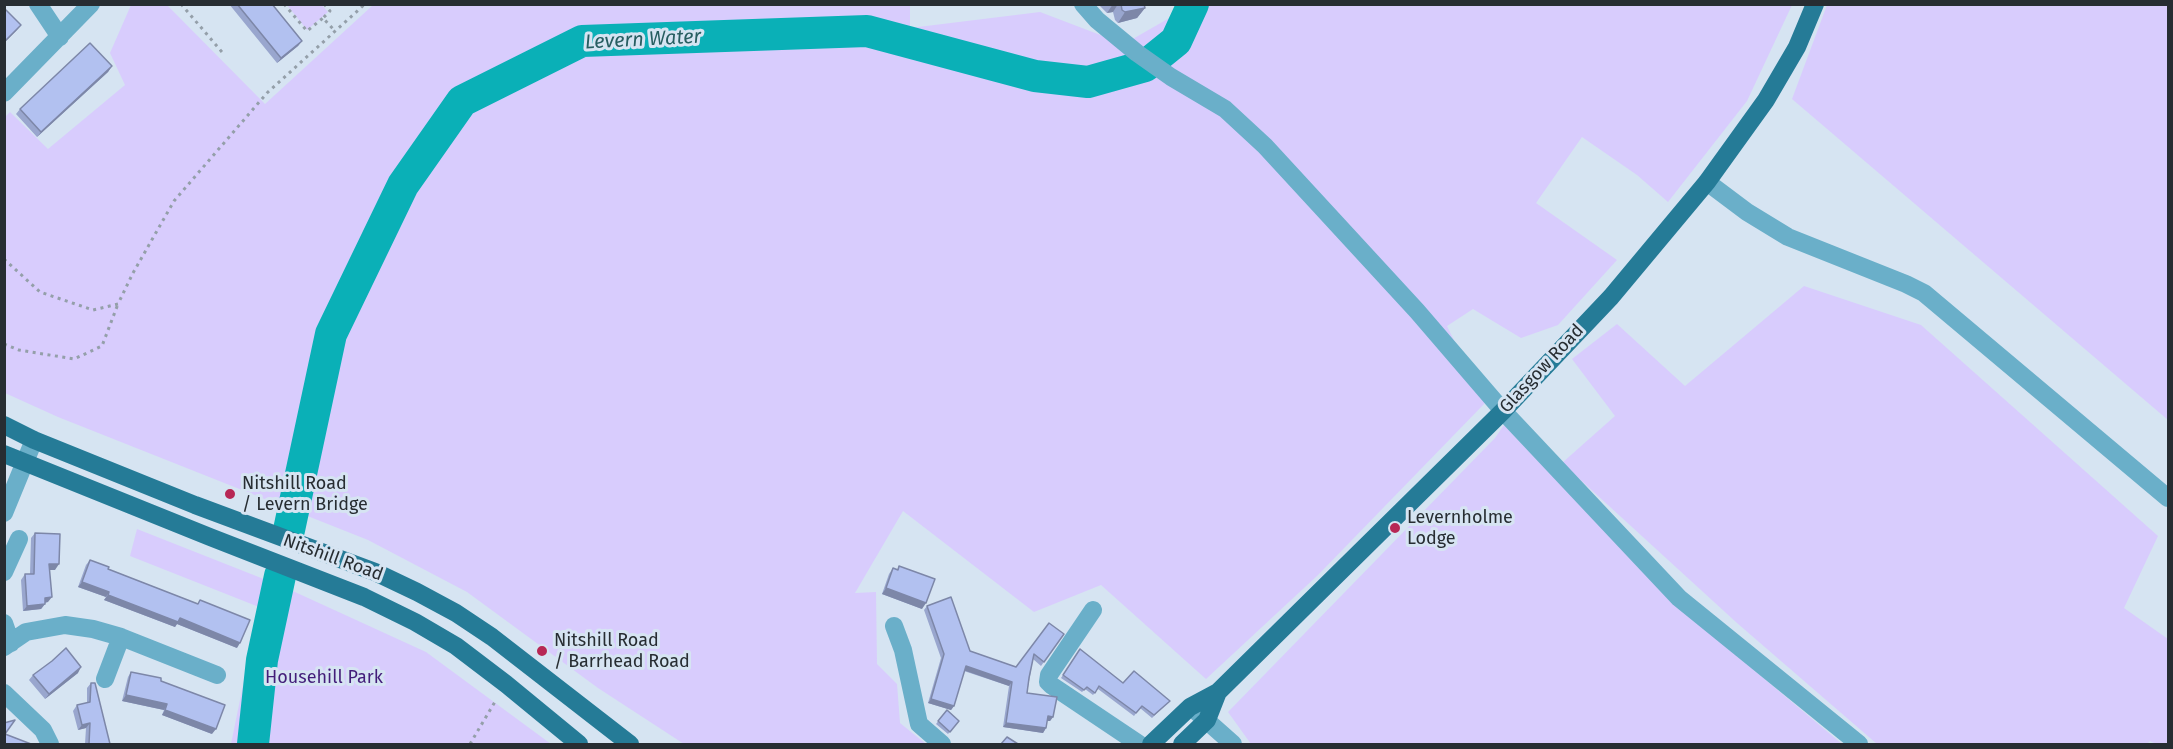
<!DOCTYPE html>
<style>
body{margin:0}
#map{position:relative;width:2173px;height:749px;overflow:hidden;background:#d6e4f2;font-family:"Fira Sans",sans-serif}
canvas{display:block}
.frame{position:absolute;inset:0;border:6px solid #272d32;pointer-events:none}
</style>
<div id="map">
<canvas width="2173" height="749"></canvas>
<div class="frame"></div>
</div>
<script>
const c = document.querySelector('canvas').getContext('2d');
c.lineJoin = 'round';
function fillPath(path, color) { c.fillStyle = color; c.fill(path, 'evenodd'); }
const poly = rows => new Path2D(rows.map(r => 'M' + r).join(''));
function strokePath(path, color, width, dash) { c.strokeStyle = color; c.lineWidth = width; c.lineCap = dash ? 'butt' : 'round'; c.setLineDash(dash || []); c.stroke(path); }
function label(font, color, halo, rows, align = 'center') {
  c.font = font + ' "Fira Sans",sans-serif'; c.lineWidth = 6; c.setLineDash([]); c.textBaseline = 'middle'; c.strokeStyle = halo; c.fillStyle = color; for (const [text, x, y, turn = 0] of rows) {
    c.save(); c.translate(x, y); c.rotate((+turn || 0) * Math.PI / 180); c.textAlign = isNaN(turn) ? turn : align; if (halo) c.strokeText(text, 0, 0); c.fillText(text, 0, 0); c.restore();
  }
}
fillPath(poly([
 [131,5,167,5,265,104,373,5,910,5,910,28,1040,12,1124,44,1185,9,1186,5,1792,5,1747,101,1668,202,1637,175,1582,137,1536,203,1617,260,1558,325,1521,338,1473,309,1447,326,1485,403,1318,575,1206,679,1101,585,1034,612,903,511,855,593,876,592,877,664,897,684,900,723,926,744,684,744,598,688,467,592,368,540,58,417,5,393,5,117,10,112,48,149,125,85,110,53],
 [287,5,322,5,328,12,307,30],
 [1827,5,2168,5,2168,420,1792,99],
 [1804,286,1921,325,2158,536,2124,608,2168,639,2168,744,2156,744,2150,741,2147,744,1877,744,1737,623,1562,463,1615,416,1572,359,1617,324,1685,386],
 [1504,425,1668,598,1842,744,1251,744,1228,712,1495,438],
 [137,529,284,587,426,652,551,744,231,744,259,607,130,556]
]), '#d8ccfd');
strokePath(poly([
 [289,530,331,334,403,185,462,101,582,41,867,31,1035,76,1088,82,1145,66,1176,41,1193,4],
 [253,744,262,660,280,576]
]), '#0ab0b7', 32);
strokePath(poly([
 [181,4,222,52],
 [284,4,307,31,323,18],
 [324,4,330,11,323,18,335,31],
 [4,259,40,292,93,310,118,304,133,273,174,201,267,93,365,4],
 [4,344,19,350,74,359,102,346,118,304],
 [470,744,496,700]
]), '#949fa9', 3, [3, 4.5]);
strokePath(poly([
 [38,4,60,37],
 [1083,4,1097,20,1137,53,1171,77,1225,109,1265,146,1417,311,1503,411,1679,598,1859,744],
 [4,93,91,4],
 [1707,182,1747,212,1788,237,1906,284,1924,293,2168,498],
 [4,513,34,440],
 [4,572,19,539],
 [1093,610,1049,675,1048,682,1051,685,1139,744],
 [4,623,11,643],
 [894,626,903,650,919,724,942,744],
 [4,647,26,632,65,625,93,629,121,637,217,675],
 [105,679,121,637],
 [4,693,43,730,50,744],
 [1197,712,1233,744]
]), '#6aafc9', 18);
strokePath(poly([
 [4,425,34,440,195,505,375,572,417,592,456,613,492,637,630,744],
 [4,454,210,537,364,597,415,622,456,646,506,684,579,744],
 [1151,744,1190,707,1218,692,1503,411,1611,297,1707,182,1766,100,1797,47,1815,4],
 [1182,744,1207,720,1218,692]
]), '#257b97', 18);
fillPath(poly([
 [229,4,272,4,302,41,298,46,277,63],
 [1098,4,1144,4,1145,8,1137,18,1118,23,1115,20,1113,12,1107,13],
 [112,66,108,72,37,137,16,114,20,109],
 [35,533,55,570,50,570,48,602,45,603,45,604,41,609,23,611,21,580,25,574,30,574,31,538],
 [90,560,108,569,198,604,200,600,237,648,177,624,175,627,104,600,106,597,78,587,86,565],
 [899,566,922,609,882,594,889,574,893,568,897,570],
 [927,606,970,651,1016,667,1064,634,1041,666,1033,659,1027,693,1053,717,1050,721,1047,721,1046,728,1043,733,1003,727,1009,686,964,671,954,706,951,710,928,703,941,658,924,610],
 [1080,649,1123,683,1170,701,1152,718,1140,708,1134,716,1098,689,1093,695,1085,689,1082,692,1061,678],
 [131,672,161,681,212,734,162,715,164,710,122,701,128,677],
 [78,673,45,699,29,680,33,675],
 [91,683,110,744,85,744,86,728,78,730,73,711,77,705,87,703,87,688],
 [947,710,959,721,948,734,936,724]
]), '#99a6ce');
fillPath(poly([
 [1113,4,1118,4,1113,12,1107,13],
 [1145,8,1137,18,1118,23,1125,12],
 [21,25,17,30,4,43,4,42],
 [302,41,298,46,277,63,281,58],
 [112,66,108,72,37,137,41,132],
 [49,564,59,564,55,570,45,570],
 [82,582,109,592,106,597,78,587],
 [886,588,926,603,922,609,882,594],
 [108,595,180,618,240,643,237,648,177,624,175,627,104,600],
 [52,597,48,602,41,603,45,598],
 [45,604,41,609,23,611,27,606],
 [966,666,1012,682,1009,686,963,670],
 [81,667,78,673,45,699,49,694],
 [126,695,167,704,164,710,122,701],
 [931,699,954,706,951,710,928,703],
 [165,710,216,729,212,734,162,715],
 [1048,716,1053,717,1050,721,1045,721],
 [90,723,86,728,78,730,82,725],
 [1006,723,1046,728,1043,733,1003,727]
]), '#7d87a8');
const building = poly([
 [237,4,272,4,302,41,281,58,237,4],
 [1121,4,1144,4,1145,8,1125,12,1122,10,1121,4],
 [4,8,21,25,4,42,4,8],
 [90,43,112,66,41,132,20,109,90,43],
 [35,533,60,534,59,564,49,564,52,597,45,598,45,604,27,606,25,574,34,574,35,533],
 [90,560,109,567,108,569,198,604,200,600,250,620,240,643,180,618,178,622,108,595,109,592,82,582,90,560],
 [899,566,935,579,926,603,886,588,893,568,898,570,899,566],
 [951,597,970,651,1016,667,1049,623,1064,634,1044,662,1034,654,1029,678,1027,693,1057,697,1053,717,1048,716,1046,728,1006,723,1012,682,966,666,954,706,931,699,944,654,927,606,951,597],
 [66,648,81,667,49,694,33,675,52,661,66,648],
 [1080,649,1123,683,1134,671,1170,701,1154,715,1142,706,1136,713,1099,686,1095,693,1087,687,1084,690,1063,675,1080,649],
 [131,672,161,678,161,681,225,705,216,729,165,710,167,704,126,695,131,672],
 [91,683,95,683,110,744,89,744,90,723,82,725,77,705,90,702,91,683],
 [947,710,959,721,950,732,938,721,947,710],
 [15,720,5,734,31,744,4,744,4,723,15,720],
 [1007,737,1018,744,1001,744,1007,737]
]);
fillPath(building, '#b2c1f0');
strokePath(building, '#7d87a8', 1.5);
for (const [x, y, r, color] of [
 [230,494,6,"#b72755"],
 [1395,528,6,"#b72755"],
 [542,651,6,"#b72755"]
]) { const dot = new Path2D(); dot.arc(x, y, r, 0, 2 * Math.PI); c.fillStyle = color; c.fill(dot); strokePath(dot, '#d6e4f2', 2); }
label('18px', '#272d32', '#d6e4f2', [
 ["Glasgow Road",1542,369,-47],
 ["Nitshill Road",333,558,20]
]);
label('18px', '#272d32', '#d6e4f2', [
 ["Nitshill Road",242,484],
 ["/ Levern Bridge",242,505],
 ["Levernholme",1407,518],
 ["Lodge",1407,539],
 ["Nitshill Road",554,641],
 ["/ Barrhead Road",554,662]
], 'left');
label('18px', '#431e7a', '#d6e4f2', [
 ["Househill Park",324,678]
]);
label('italic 20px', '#275e61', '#d6e4f2', [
 ["Levern Water",643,40,-3]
]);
</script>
